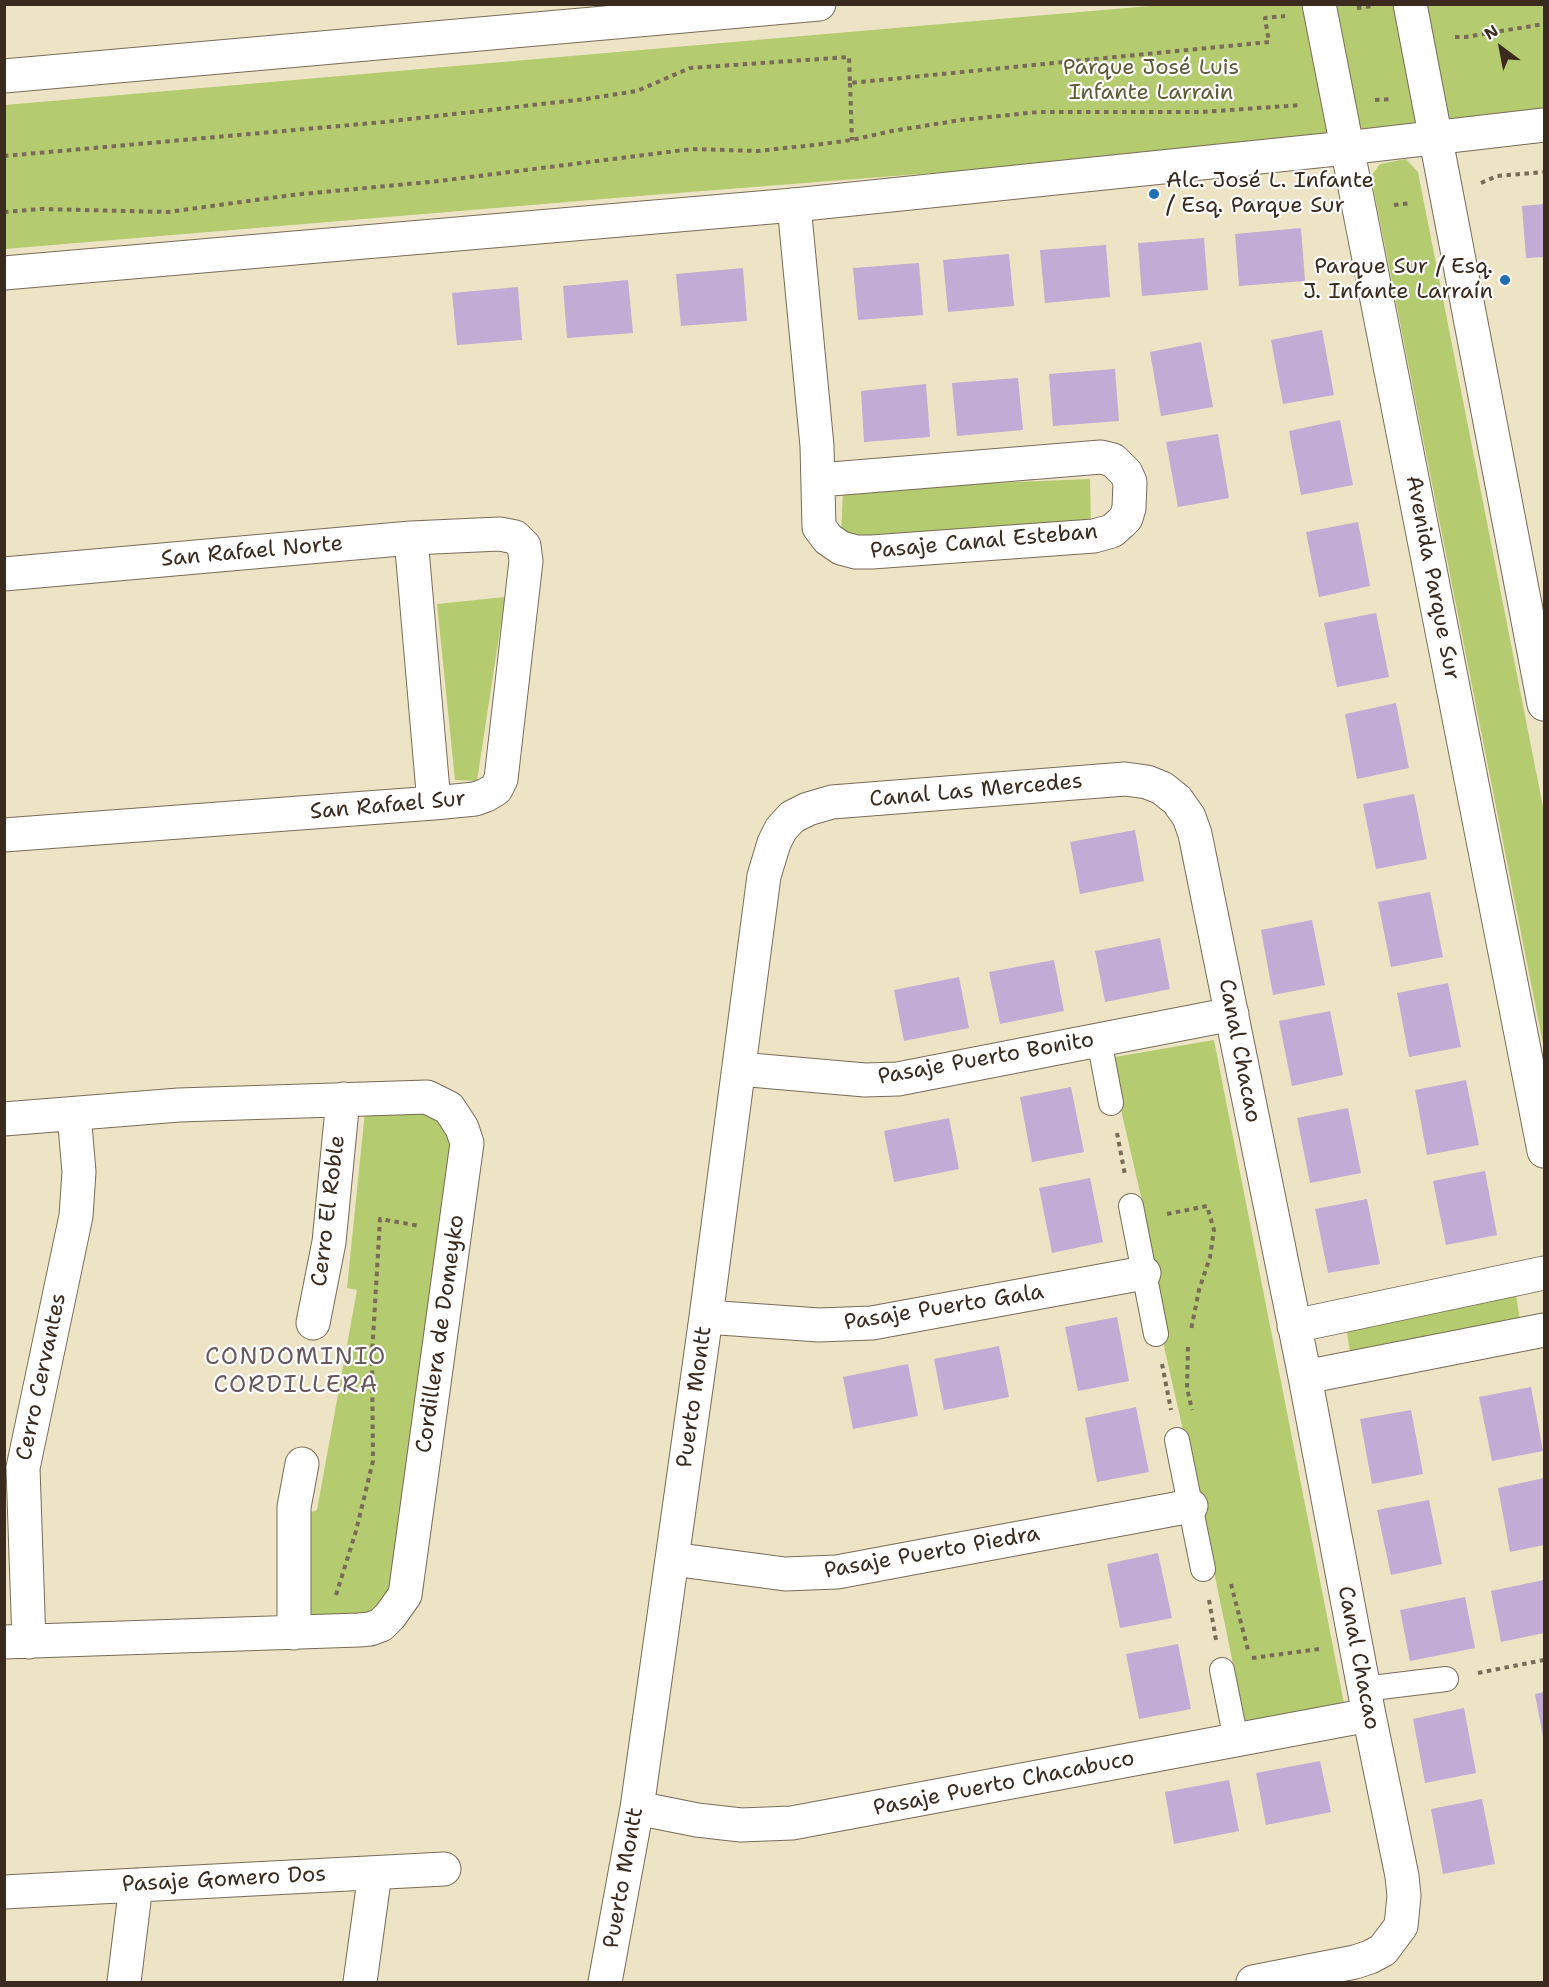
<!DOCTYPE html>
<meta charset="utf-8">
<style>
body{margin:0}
#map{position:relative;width:1549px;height:1987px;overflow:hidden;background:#ede4c5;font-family:"Shantell Sans",sans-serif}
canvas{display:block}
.frame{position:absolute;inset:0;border:6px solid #3b2a1e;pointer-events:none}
.north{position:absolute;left:1471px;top:18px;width:60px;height:60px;-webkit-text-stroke:4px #fff;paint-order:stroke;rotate:328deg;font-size:16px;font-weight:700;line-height:24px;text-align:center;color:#3b2a1e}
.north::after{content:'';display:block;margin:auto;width:21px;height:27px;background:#3b2a1e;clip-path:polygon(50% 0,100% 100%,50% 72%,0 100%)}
</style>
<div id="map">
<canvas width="1549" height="1987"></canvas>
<div class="frame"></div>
<div class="north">N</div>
</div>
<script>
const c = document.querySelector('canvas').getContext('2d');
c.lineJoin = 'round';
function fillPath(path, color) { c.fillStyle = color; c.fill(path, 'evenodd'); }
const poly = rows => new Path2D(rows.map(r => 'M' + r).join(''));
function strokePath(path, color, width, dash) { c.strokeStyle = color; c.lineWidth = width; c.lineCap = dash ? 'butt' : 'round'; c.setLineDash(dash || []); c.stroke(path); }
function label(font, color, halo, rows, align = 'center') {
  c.font = font + ' "Shantell Sans",sans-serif'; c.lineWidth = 4.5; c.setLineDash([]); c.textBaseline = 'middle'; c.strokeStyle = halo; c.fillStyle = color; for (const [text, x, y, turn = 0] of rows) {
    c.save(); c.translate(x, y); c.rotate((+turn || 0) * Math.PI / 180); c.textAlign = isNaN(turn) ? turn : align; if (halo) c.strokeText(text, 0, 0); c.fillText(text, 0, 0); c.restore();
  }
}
fillPath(poly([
 [1161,5,1544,5,1544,120,1303,144,639,196,5,249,5,105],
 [1406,159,1418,172,1544,812,1544,1049,1371,176,1380,164],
 [1090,479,1091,528,841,538,843,489],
 [505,597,477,781,455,780,437,604],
 [1214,1040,1344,1703,1245,1721,1199,1500,1165,1351,1148,1262,1146,1218,1109,1058],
 [365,1111,434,1113,455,1138,397,1588,370,1617,304,1619,304,1515,317,1510,357,1290,347,1288],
 [1516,1295,1520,1320,1350,1352,1346,1327]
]), '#b4cb70');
fillPath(poly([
 [1544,204,1544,257,1526,258,1522,206],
 [1301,228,1305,281,1239,286,1235,234],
 [1204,238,1208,290,1142,296,1138,243],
 [1106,245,1110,297,1045,303,1040,250],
 [1009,254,1014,306,948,312,943,260],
 [919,263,923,315,858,320,853,268],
 [743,268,747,321,681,326,676,274],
 [628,280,633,333,567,338,563,286],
 [518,287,522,340,457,345,452,293],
 [1322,330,1334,395,1283,404,1271,340],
 [1201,342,1213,407,1161,416,1150,352],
 [1115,369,1119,421,1053,426,1049,374],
 [1018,378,1023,430,957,436,952,383],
 [926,384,930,437,864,442,861,391],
 [1340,420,1353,485,1301,495,1289,431],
 [1218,434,1229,498,1178,507,1166,442],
 [1358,522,1370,586,1319,597,1306,532],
 [1376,613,1389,677,1337,687,1324,623],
 [1396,703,1409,768,1357,779,1345,714],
 [1414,794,1427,859,1376,869,1363,804],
 [1135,830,1144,881,1080,894,1070,842],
 [1430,892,1443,957,1391,967,1378,902],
 [1312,920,1325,985,1273,995,1261,930],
 [1160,938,1170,989,1105,1002,1095,951],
 [1054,960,1064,1011,1000,1024,989,972],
 [959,977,969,1028,904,1041,894,990],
 [1448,983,1461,1047,1409,1057,1397,993],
 [1330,1011,1343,1075,1292,1086,1279,1021],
 [1466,1080,1479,1145,1427,1155,1415,1090],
 [1071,1087,1084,1152,1032,1162,1020,1097],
 [1348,1108,1361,1173,1310,1183,1297,1118],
 [949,1118,959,1169,894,1182,884,1131],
 [1485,1171,1497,1235,1446,1245,1433,1181],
 [1090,1178,1103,1242,1052,1253,1039,1188],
 [1367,1199,1380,1264,1328,1273,1315,1209],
 [1117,1317,1129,1381,1078,1391,1065,1327],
 [999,1346,1009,1397,944,1410,934,1359],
 [908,1364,918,1416,853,1429,843,1377],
 [1531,1387,1543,1451,1492,1461,1479,1397],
 [1136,1407,1149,1472,1097,1482,1085,1418],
 [1411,1410,1423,1474,1372,1484,1360,1419],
 [1544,1478,1544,1545,1510,1552,1498,1488],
 [1429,1500,1442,1564,1391,1575,1377,1510],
 [1158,1553,1172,1618,1120,1628,1107,1564],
 [1544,1580,1544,1633,1501,1642,1491,1591],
 [1465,1597,1475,1648,1410,1661,1400,1610],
 [1178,1644,1191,1709,1139,1719,1126,1654],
 [1544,1692,1544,1737,1543,1737,1535,1694],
 [1464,1708,1476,1773,1425,1783,1413,1719],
 [1320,1761,1331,1812,1266,1825,1256,1773],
 [1229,1780,1239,1831,1174,1844,1165,1792],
 [1482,1799,1495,1864,1443,1874,1431,1809]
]), '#c2abd4');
const lane = poly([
 [1099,1040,1111,1103],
 [1131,1206,1156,1334],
 [1177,1440,1203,1569],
 [1222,1670,1236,1740],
 [1364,1689,1446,1679]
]);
const street = poly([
 [794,205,817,446,819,527,828,539,841,548,856,552,872,552,1094,536,1112,531,1121,523,1126,518,1129,508,1130,482,1126,473,1113,460,1101,457,819,480],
 [411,538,434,803],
 [4,574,411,538,500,534,515,537,524,546,526,561,501,779,496,789,486,795,475,799,434,803,4,835],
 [739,1069,865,1080,898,1079,1232,1014],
 [4,1119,179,1105,427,1097,449,1108,462,1128,467,1143,405,1595,390,1616,381,1625,370,1629,359,1630,4,1642],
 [706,1317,819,1325,872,1323,1144,1273],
 [313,1323,329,1242,343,1099],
 [1294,1326,1544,1273],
 [1305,1377,1544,1330],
 [672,1559,785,1574,837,1572,1191,1506],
 [294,1633,294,1507,302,1464],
 [29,1642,23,1468,76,1216,79,1172,74,1114],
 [637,1808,697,1820,741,1825,792,1823,1369,1715],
 [4,1892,444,1869],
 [124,1982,136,1885],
 [360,1982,375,1873],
 [605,1982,637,1808,706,1317,764,876,774,843,781,829,792,817,808,809,832,802,1125,779,1147,782,1162,788,1177,800,1189,817,1195,834,1305,1377,1369,1715,1402,1876,1404,1896,1401,1926,1383,1950,1370,1957,1355,1962,1253,1982]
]);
const secondary = poly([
 [1319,4,1544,1151],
 [1410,4,1544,704],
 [4,76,819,4],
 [4,273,794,205,1346,148,1544,125]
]);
strokePath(lane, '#796b58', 26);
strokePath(street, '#796b58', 35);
strokePath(secondary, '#796b58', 35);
strokePath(poly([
 [1357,8,1373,6],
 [1455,37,1465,37,1544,24],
 [850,83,852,140],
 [1375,100,1392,99],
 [4,156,384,122,586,99,637,91,690,68,704,67,849,57,850,83,1269,42,1265,18,1285,16],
 [1481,183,1497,176,1544,172],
 [1394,205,1411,203],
 [4,212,41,209,168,212,292,195,439,181,692,149,757,151,814,145,852,140,892,131,961,120,1038,112,1202,112,1301,105],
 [1117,1133,1125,1175],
 [1167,1214,1207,1206,1214,1230,1210,1257,1199,1290,1191,1330],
 [1188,1347,1187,1388,1192,1410],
 [1162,1364,1171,1410],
 [1231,1584,1248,1650],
 [336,1595,356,1531,373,1461,372,1355,380,1219,420,1226],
 [1209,1600,1216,1640],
 [1252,1658,1319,1649],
 [1478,1673,1544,1660]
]), '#796b58', 4, [4.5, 4.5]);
strokePath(lane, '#fff', 24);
strokePath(street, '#fff', 33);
strokePath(secondary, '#fff', 33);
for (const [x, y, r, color] of [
 [1154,194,6,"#1f6fb2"],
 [1505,280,6,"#1f6fb2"]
]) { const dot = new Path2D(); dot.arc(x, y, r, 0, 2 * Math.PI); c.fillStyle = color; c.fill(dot); strokePath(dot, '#fff', 2); }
label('22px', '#5f5a37', '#fff', [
 ["Parque José Luis",1151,68],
 ["Infante Larrain",1151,93]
]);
label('22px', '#3b2a1e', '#fff', [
 ["Alc. José L. Infante",1166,181],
 ["/ Esq. Parque Sur",1166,206],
 ["Parque Sur / Esq.",1493,267,"right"],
 ["J. Infante Larraín",1493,292,"right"]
], 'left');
label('22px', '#3b2a1e', '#fff', [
 ["Pasaje Canal Esteban",984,542,-5],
 ["San Rafael Norte",252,552,-5],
 ["Avenida Parque Sur",1432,578,79],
 ["Canal Las Mercedes",976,791,-5],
 ["San Rafael Sur",388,806,-5],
 ["Canal Chacao",1239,1051,79],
 ["Pasaje Puerto Bonito",986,1059,-10],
 ["Cerro El Roble",329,1211,-83],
 ["Pasaje Puerto Gala",944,1308,-9],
 ["Cordillera de Domeyko",441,1334,-82],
 ["Cerro Cervantes",42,1377,-78],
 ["Puerto Montt",695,1397,-82],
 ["Pasaje Puerto Piedra",932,1553,-10],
 ["Canal Chacao",1358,1658,79],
 ["Pasaje Puerto Chacabuco",1004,1784,-11],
 ["Puerto Montt",624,1878,-80],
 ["Pasaje Gomero Dos",224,1880,-3]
]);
c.letterSpacing = '1.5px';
label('24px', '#6a575e', '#fff', [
 ["CONDOMINIO",296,1358],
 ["CORDILLERA",296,1386]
]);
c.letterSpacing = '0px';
</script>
